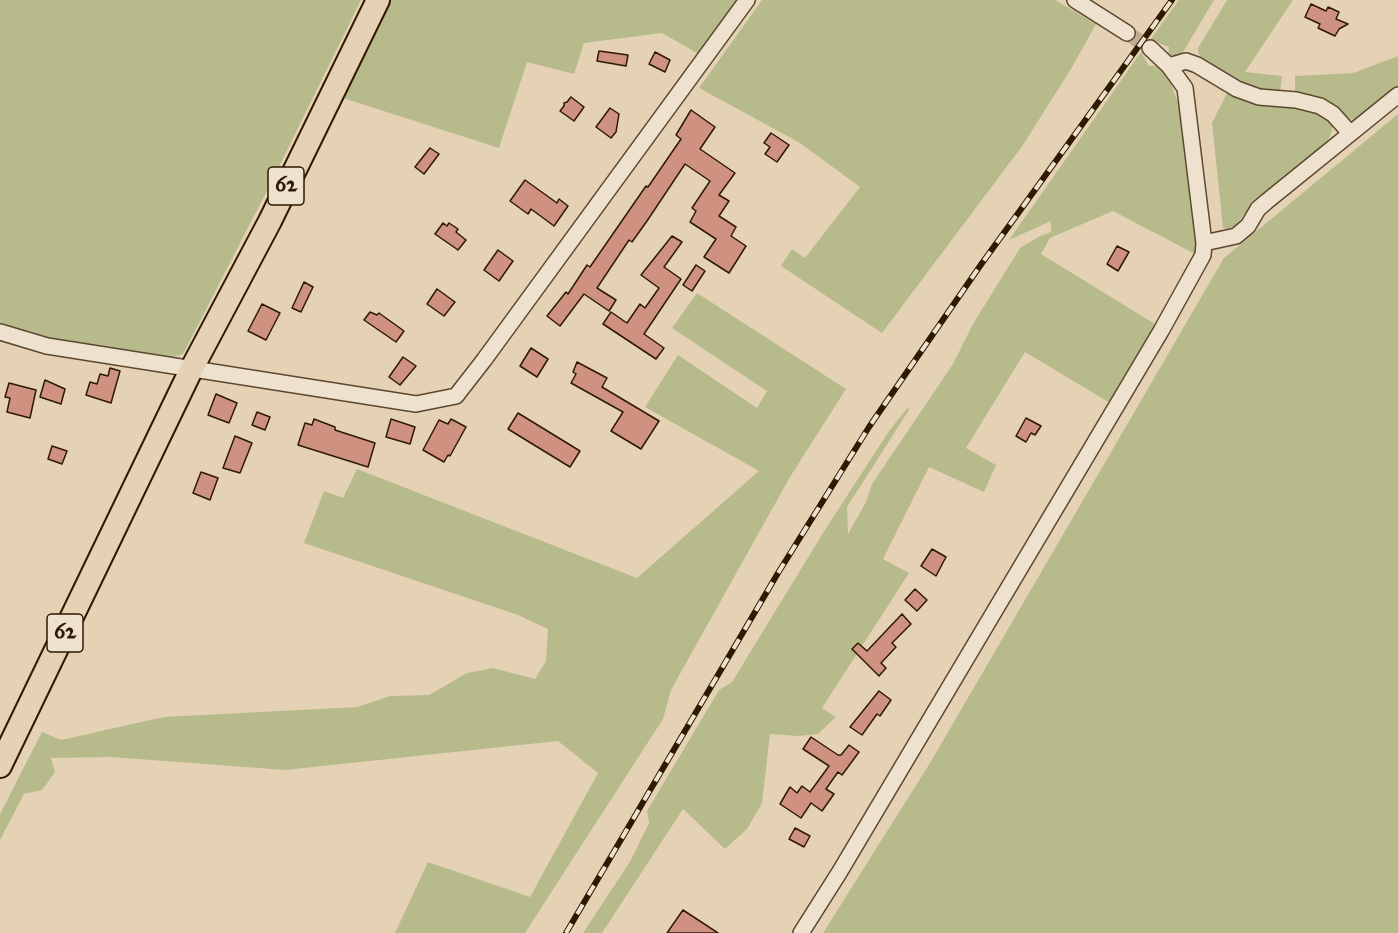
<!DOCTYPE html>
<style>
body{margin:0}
canvas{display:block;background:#e5d2b5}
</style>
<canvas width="1398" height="933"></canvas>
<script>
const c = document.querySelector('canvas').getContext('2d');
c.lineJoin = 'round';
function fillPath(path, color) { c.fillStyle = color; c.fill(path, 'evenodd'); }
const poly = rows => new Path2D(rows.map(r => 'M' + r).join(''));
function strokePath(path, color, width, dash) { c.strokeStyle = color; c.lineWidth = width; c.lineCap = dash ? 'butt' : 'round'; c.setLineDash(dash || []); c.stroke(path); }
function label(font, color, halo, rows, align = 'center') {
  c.font = font + ' "IM FELL Great Primer",serif'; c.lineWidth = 4.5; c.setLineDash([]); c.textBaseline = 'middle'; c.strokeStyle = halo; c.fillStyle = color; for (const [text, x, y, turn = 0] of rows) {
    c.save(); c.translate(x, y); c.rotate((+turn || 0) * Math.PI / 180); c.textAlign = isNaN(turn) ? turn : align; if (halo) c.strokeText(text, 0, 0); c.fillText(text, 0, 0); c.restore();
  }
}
fillPath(poly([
 [0,0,361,0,272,181,183,354,169,358,47,338,0,324],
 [390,0,739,0,699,54,662,33,584,43,574,74,527,62,499,148,343,98],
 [762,0,1055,0,1096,24,1071,69,1023,145,882,333,781,266,792,249,805,258,860,187,800,143,699,88],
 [1179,0,1214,0,1183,52,1179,56,1168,55,1169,47,1150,40],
 [1227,0,1293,0,1245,72,1282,76,1280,93,1258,89,1241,84,1207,65,1198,53,1198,48],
 [1141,52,1149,66,1159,66,1171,84,1182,114,1196,243,1195,254,1113,211,1050,238,1041,254,1155,324,1110,403,1025,352,966,448,996,465,984,492,929,467,883,559,909,573,822,708,836,717,818,734,798,736,770,734,762,803,747,829,725,849,683,809,602,933,583,933,631,860,649,823,647,811,719,690,732,682,823,533,889,431,908,407,909,410,847,507,848,534,866,502,872,484,953,364,973,324,1020,248,1040,236,1051,232,1051,221,1009,240],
 [1398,56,1398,88,1355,120,1348,119,1336,109,1297,94,1295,91,1295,76,1353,73],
 [1228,91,1306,108,1326,118,1333,126,1331,134,1327,142,1256,200,1235,226,1228,229,1223,228,1212,123],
 [1398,114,1398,933,823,933,930,763,1224,258],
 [697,293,846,389,790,477,671,690,663,719,525,933,395,933,428,862,530,897,598,773,558,741,285,770,111,757,51,758,55,772,42,790,24,794,0,840,0,814,42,732,61,740,164,717,357,707,390,696,429,695,467,673,493,668,535,679,546,661,548,629,518,615,304,543,324,491,343,498,357,469,637,578,759,471,645,407,678,355,757,408,767,391,672,328]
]), '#b7bb8c');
const building = poly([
 [1311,4,1326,11,1328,7,1339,12,1336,19,1348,24,1339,29,1335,36,1318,28,1320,24,1305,17,1311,4],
 [599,51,628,55,626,66,597,61,599,51],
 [655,52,670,60,665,72,649,64,655,52],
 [571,97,584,107,574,121,560,111,564,106,564,103,567,102,571,97],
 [610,108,619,114,616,132,611,138,596,127,610,108],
 [691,110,715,127,700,149,735,173,719,195,729,201,719,216,736,227,731,236,746,246,729,273,704,257,716,239,690,222,696,211,692,208,710,181,685,164,647,221,632,242,629,240,597,288,616,300,609,311,584,294,560,326,547,316,566,292,568,294,587,265,590,267,646,186,648,187,681,139,676,135,691,110],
 [771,133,789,145,777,162,765,154,770,147,764,143,771,133],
 [430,148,439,154,424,174,415,167,430,148],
 [525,180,557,203,559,199,568,206,554,226,531,209,528,214,510,201,525,180],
 [443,223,447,226,449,223,458,229,456,232,466,240,458,250,435,234,443,223],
 [672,236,682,242,664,267,681,279,644,334,664,348,656,359,603,324,611,312,627,323,640,304,645,308,659,288,641,275,672,236],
 [1117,246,1129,252,1118,271,1107,264,1117,246],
 [498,250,513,261,499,281,484,270,498,250],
 [696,265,705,271,692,291,683,285,696,265],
 [304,282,313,287,301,312,292,308,304,282],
 [437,289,455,302,444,316,427,304,437,289],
 [262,304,280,313,266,340,248,331,262,304],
 [370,312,377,315,379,313,404,331,396,342,364,320,370,312],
 [531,348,548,359,537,377,520,366,531,348],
 [403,357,416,366,400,385,389,377,403,357],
 [577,362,607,378,602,387,659,421,641,449,611,431,623,412,571,383,576,374,573,372,577,362],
 [110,368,120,371,111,403,86,395,90,382,97,384,100,374,108,376,110,368],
 [45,380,65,389,61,404,40,397,45,380],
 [9,383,36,390,30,418,7,412,10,398,5,397,9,383],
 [216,394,237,403,229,423,208,415,216,394],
 [257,412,270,417,265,430,252,425,257,412],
 [518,413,580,451,570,467,508,429,518,413],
 [1026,418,1041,426,1035,435,1031,433,1026,442,1016,436,1026,418],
 [314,419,335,427,335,430,375,443,368,467,298,445,305,423,312,425,314,419],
 [391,419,415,427,410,444,386,437,391,419],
 [451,419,466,427,450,456,448,455,444,462,423,450,439,420,448,424,451,419],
 [235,436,252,443,240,473,223,468,235,436],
 [52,446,67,451,62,464,48,459,52,446],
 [201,472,218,478,210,500,193,493,201,472],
 [932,549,946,557,936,576,921,566,932,549],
 [915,589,927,600,917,611,905,600,915,589],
 [902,614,911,624,892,643,896,647,881,663,886,668,879,676,852,649,858,643,867,651,902,614],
 [879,691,891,700,880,716,877,714,862,735,850,727,879,691],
 [811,737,838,755,841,755,849,745,859,752,845,771,842,775,838,772,826,789,834,794,822,811,811,803,801,818,780,804,790,787,797,793,802,786,810,792,829,766,803,749,811,737],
 [795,828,810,836,804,847,789,839,795,828],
 [683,910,718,933,667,933,683,910]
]);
fillPath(building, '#d09280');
strokePath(building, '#2e1901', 1.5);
strokePath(poly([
 [1127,33,1150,48]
]), '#c0ad91', 15, [15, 8]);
const minor = poly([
 [1075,0,1127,33],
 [1150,48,1169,66,1186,61,1197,65,1237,89,1259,97,1296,100,1320,106,1333,114,1350,133],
 [1204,243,1236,236,1248,226,1258,209,1266,202,1398,95],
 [0,332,47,346,416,404,456,396,484,360,747,0],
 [801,933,839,873,1161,331,1203,255,1204,243,1185,88,1169,66]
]);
const primary = poly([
 [0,766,191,370,270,221,378,0]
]);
strokePath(minor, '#5c472e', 18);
strokePath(primary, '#2e1901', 26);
strokePath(minor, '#eee2cf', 15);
strokePath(primary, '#e5d2b5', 22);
const rail = poly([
 [566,933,778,573,869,427,980,266,1172,0]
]);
strokePath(rail, '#2e1901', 6);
strokePath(rail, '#eee2cf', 4, [11]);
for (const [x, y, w] of [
 [286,186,36],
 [65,633,36]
]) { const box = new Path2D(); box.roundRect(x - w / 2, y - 19, w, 38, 4.5); c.fillStyle = '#eee2cf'; c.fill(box); strokePath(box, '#2e1901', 1.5); }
label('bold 22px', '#2e1901', null, [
 ["62",286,186],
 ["62",65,633]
]);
</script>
